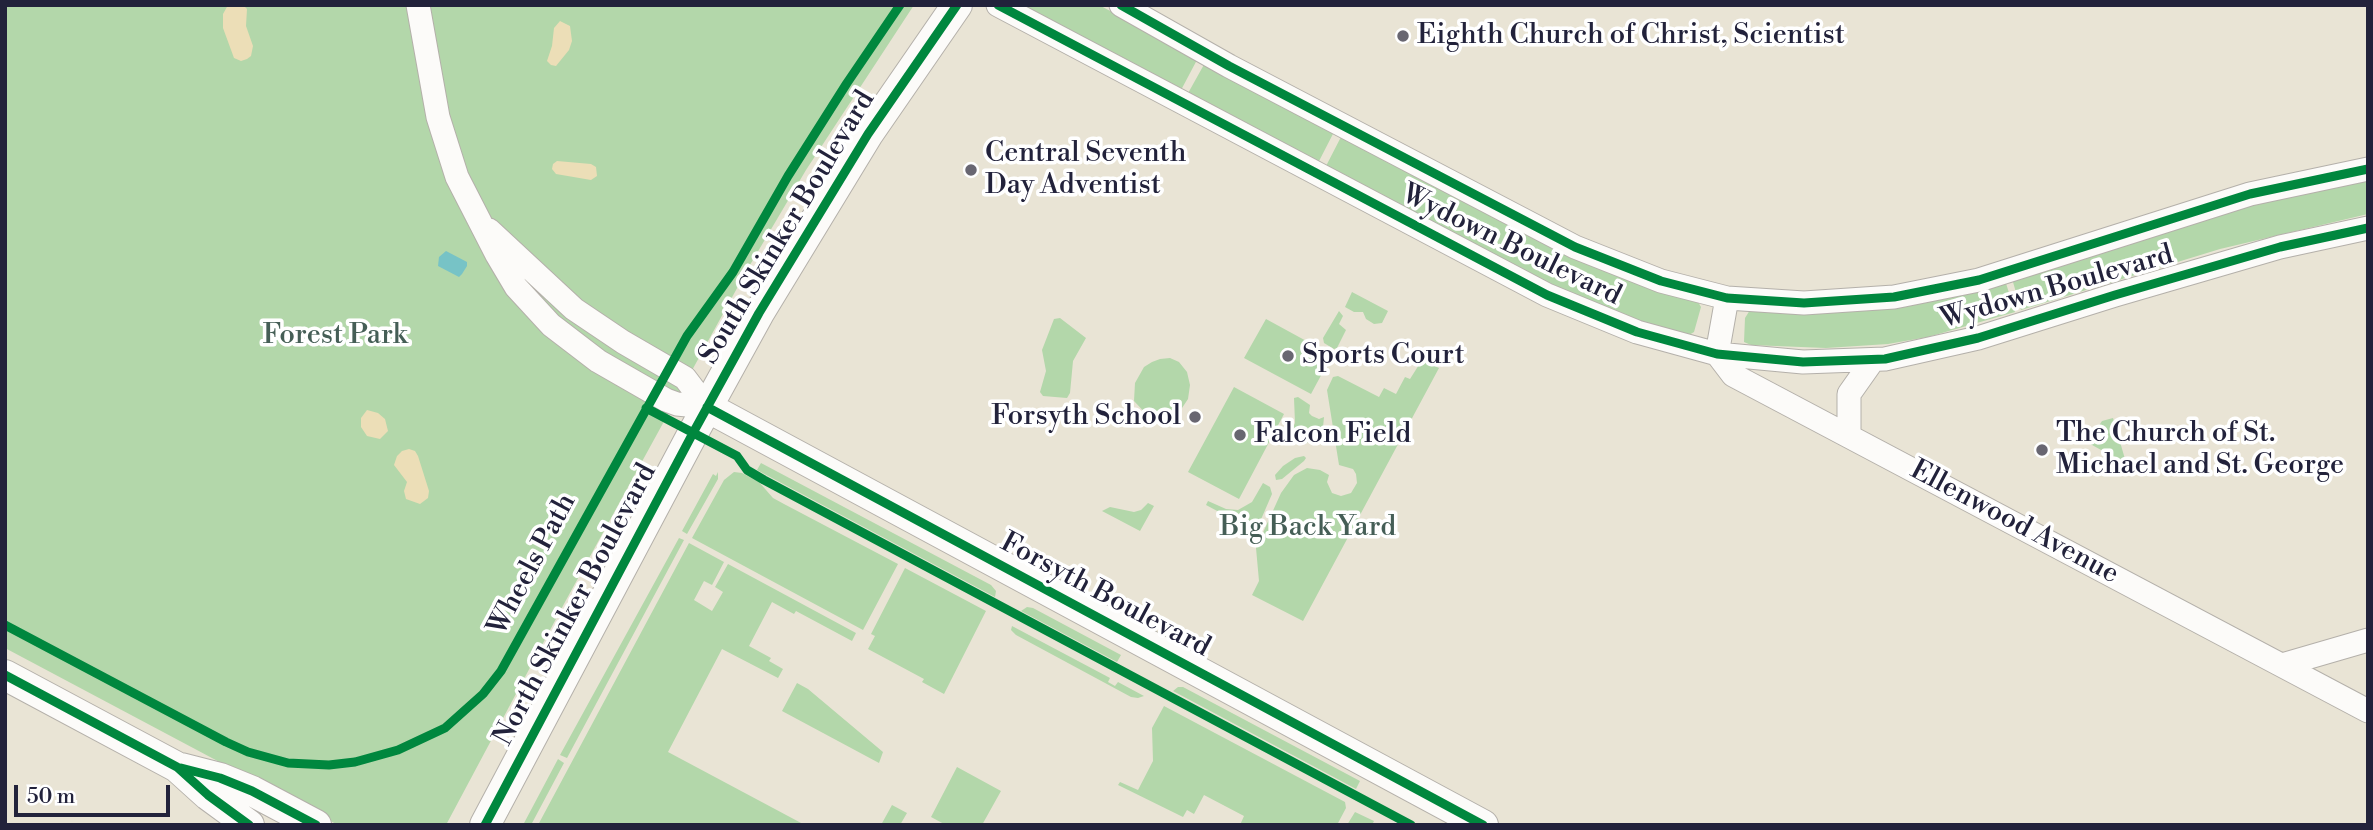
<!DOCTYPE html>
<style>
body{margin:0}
#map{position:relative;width:2373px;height:830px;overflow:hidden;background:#e9e4d5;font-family:"Libre Bodoni",serif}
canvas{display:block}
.frame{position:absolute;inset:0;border:7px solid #22223b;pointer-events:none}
.scale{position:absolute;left:14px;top:785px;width:156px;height:32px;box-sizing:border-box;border:4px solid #22223b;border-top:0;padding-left:9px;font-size:21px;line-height:24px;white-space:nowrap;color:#22223b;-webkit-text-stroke:5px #fff;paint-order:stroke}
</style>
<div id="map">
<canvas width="2373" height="830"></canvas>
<div class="frame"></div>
<div class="scale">50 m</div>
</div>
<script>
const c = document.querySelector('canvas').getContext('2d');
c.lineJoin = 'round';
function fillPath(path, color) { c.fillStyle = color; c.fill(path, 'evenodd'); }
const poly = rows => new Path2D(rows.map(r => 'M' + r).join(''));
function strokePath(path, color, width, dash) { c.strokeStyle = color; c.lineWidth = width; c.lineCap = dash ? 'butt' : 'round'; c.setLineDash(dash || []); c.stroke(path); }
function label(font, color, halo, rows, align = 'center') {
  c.font = font + ' "Libre Bodoni",serif'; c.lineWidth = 7; c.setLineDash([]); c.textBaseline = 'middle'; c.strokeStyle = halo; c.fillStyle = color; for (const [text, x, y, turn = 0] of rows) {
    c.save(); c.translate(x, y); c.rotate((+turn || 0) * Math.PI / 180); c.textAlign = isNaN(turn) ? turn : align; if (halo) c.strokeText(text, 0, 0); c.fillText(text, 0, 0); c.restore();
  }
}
fillPath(poly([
 [5,5,914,5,806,170,747,270,565,602,446,825,338,825,5,648],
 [1018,5,1099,5,1198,58,1180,92],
 [1206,61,1335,130,1317,165,1187,95],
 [1342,135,1698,302,1701,307,1694,332,1689,335,1655,327,1567,295,1325,168],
 [2368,175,2368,214,2220,249,2021,310,2011,275,2144,233],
 [2004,277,2015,312,1928,337,1888,344,1826,348,1751,345,1744,342,1745,318,1750,310],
 [1352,292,1388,311,1382,323,1374,324,1366,319,1363,312,1354,312,1345,307],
 [1339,311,1343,316,1339,324,1346,330,1337,348,1334,349,1324,343,1323,338],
 [1060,318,1086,338,1073,361,1070,393,1067,398,1043,396,1040,392,1046,371,1042,350,1054,319],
 [1266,319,1332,355,1311,394,1244,358],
 [1170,358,1179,362,1187,372,1190,385,1188,399,1180,411,1170,417,1158,420,1149,417,1134,401,1135,383,1144,367,1152,362,1160,359],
 [1422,360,1439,368,1303,621,1252,595,1259,581,1256,548,1281,493,1294,475,1307,468,1320,470,1329,475,1327,482,1332,493,1341,496,1351,493,1357,483,1356,474,1353,469,1339,465,1327,390,1333,377,1338,376,1379,397,1384,388,1396,394,1405,377,1410,379],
 [1234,387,1284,414,1239,499,1188,472],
 [1298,397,1310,405,1309,413,1312,416,1319,419,1324,417,1322,438,1300,445,1286,442,1295,423,1294,398],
 [2113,418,2125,459,2121,461,2083,440,2088,430,2098,427,2102,421],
 [1304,456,1306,458,1304,461,1282,479,1276,480,1275,475,1283,466,1295,458],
 [761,463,991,585,996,591,995,597,757,470],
 [718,472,718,479,687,534,682,531,713,474,716,476],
 [734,472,742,473,759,482,773,498,784,504,898,564,863,630,692,538,724,480],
 [1263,483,1270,487,1272,494,1259,524,1240,518,1224,518,1221,513,1206,505,1208,501,1226,509,1238,510,1252,502],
 [1148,503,1154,506,1140,531,1102,511,1110,507,1134,512,1141,510],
 [679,538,684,540,567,758,560,755],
 [689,543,724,562,712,585,704,581,694,600,712,611,723,592,715,587,728,564,856,633,852,641,796,611,794,614,772,602,749,646,771,658,769,661,783,669,778,678,722,649,668,752,803,824,538,825],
 [905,568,986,611,944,694,922,682,924,679,868,649,875,636,871,634],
 [1027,607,1033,608,1121,655,1117,662,1021,611],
 [1012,626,1110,678,1108,682,1115,686,1118,682,1144,696,1138,698,1131,697,1016,635,1011,630],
 [797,683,808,689,883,752,879,763,782,711],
 [1178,687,1183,687,1360,781,1356,789,1173,691],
 [1164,706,1345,802,1346,808,1337,825,1240,825,1244,816,1204,795,1194,814,1187,810,1183,817,1118,785,1120,782,1138,790,1153,761,1152,728],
 [558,759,564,763,531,825,523,825],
 [957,767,1001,791,982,825,946,825,931,817],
 [892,805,907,813,900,825,881,825],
 [1355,812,1374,821,1372,825,1347,825]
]), '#b3d7aa');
fillPath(poly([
 [228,5,243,5,247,9,246,26,253,46,251,56,247,59,241,61,234,58,223,28,223,14],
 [560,21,570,26,572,41,569,50,556,66,551,65,547,61,552,46,554,28],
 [557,161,591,164,596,167,597,176,591,180,556,174,552,169,553,164],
 [367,410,378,413,385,419,388,431,380,439,367,436,361,427,361,418],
 [409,449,415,451,418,456,429,491,428,498,420,504,406,499,404,491,407,482,394,465,397,456,402,451]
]), '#ecdeb7');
fillPath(poly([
 [446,251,467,262,467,266,462,274,459,277,438,266,439,257]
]), '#77c3c6');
const minor = poly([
 [418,5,438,117,457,177,497,255,516,287,551,325,598,361,666,400,677,404,707,407],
 [998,5,1547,295,1637,332,1717,354,1803,362,1885,359,1978,338,2115,295,2280,247,2368,228],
 [1121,5,1229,66,1575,247,1661,281,1727,298,1804,303,1894,297,1979,280,2250,194,2368,169],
 [489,230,574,309,623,342,685,378,707,407],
 [1727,298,1717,354,1733,375,2368,711],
 [1849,436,1849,394,1873,360],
 [2282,665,2368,640]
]);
const major = poly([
 [707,407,1483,825],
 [5,675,177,767,208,795,249,825],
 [181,768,220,778,252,791,316,825],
 [485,825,693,433,759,313,868,134,957,5]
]);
strokePath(minor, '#b4b0aa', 25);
strokePath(major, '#b4b0aa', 32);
strokePath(minor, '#fcfbf9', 23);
strokePath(major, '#fcfbf9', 30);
strokePath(poly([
 [998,5,1547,295,1637,332,1717,354,1803,362,1885,359,1978,338,2115,295,2280,247,2368,228],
 [1121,5,1229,66,1575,247,1661,281,1727,298,1804,303,1894,297,1979,280,2250,194,2368,169],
 [707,407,1483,825],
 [646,408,737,456,747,470,764,480,1411,825],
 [5,625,226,742,248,752,288,763,329,765,355,762,398,750,445,728,483,694,501,671,687,336,733,272,788,176,847,83,900,5],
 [5,675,177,767,208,795,249,825],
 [181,768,220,778,252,791,316,825],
 [485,825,693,433,759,313,868,134,957,5]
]), '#00873e', 9);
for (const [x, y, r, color] of [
 [1403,36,7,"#686671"],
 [971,170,7,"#686671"],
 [1288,356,7,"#686671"],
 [1195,417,7,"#686671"],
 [1240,435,7,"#686671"],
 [2042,450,7,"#686671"]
]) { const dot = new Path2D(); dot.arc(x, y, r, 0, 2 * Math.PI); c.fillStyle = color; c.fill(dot); strokePath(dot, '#fff', 2.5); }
label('28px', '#22223b', '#fff', [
 ["Eighth Church of Christ, Scientist",1417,36],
 ["Central Seventh",985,154],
 ["Day Adventist",985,186],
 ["Sports Court",1302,356],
 ["Forsyth School",1181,417,"right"],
 ["The Church of St.",2056,434],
 ["Michael and St. George",2056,466],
 ["Falcon Field",1254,435]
], 'left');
label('28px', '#22223b', '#fff', [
 ["South Skinker Boulevard",788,228,-59],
 ["Wydown Boulevard",1511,246,26],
 ["Wydown Boulevard",2057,288,-16],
 ["Ellenwood Avenue",2014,523,28],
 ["Wheels Path",533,565,-62],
 ["Forsyth Boulevard",1105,596,28],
 ["North Skinker Boulevard",576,605,-62]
]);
label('28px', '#455e56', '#fff', [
 ["Forest Park",335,336],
 ["Big Back Yard",1308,528]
]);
</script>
